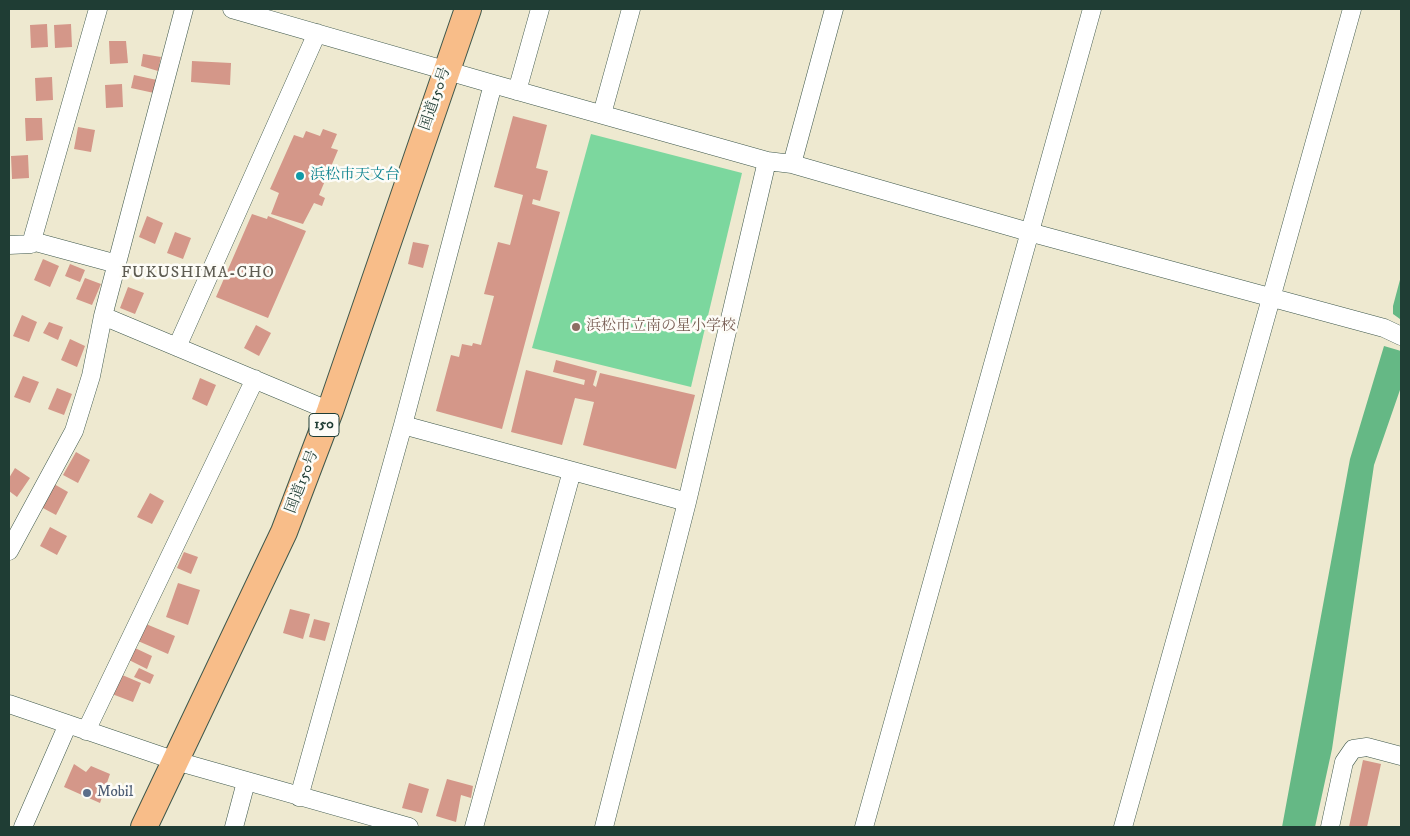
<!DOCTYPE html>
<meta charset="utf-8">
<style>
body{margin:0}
#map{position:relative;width:1410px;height:836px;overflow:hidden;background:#eee9d0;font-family:"IM FELL DW Pica",serif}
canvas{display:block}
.frame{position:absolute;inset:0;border:10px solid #1f3d34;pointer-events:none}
</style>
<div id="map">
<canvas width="1410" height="836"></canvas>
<div class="frame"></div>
</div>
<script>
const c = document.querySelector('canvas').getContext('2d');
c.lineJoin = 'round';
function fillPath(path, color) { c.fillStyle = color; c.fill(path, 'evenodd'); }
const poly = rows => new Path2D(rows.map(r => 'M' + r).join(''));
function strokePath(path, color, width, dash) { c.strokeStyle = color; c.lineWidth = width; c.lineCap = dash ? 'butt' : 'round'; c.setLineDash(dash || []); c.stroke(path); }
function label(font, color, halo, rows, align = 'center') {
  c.font = font + ' "IM FELL DW Pica","Noto Serif JP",serif'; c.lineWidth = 5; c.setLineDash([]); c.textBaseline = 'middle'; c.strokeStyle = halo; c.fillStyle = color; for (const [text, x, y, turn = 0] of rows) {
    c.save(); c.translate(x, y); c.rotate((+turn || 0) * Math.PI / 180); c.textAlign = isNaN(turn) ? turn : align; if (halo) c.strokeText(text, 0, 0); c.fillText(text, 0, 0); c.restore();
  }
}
fillPath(poly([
 [591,134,742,173,691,387,532,348]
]), '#7cd79e');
fillPath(poly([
 [1401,276,1401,319,1400,319,1393,314,1393,306],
 [1384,346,1401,351,1401,387,1374,465,1332,749,1315,827,1282,827,1350,459]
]), '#65b885');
fillPath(poly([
 [47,24,48,47,31,48,30,25],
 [71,24,72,47,55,48,54,25],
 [109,41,126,41,128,63,110,64],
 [143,54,161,57,158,71,141,66],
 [192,61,231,63,230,85,191,82],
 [134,75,157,80,154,93,131,88],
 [52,77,53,100,36,101,35,78],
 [122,84,123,107,106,108,105,85],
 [513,116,547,125,536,168,548,171,540,201,533,199,532,204,560,212,502,429,436,411,451,355,459,357,462,344,472,346,473,343,481,345,494,296,484,294,498,242,510,245,523,195,494,187],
 [25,118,42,118,43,140,26,141],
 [78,127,95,130,91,152,74,149],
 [323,129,337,134,331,148,338,150,319,195,325,198,322,206,314,203,303,224,271,214,279,193,270,189,294,135,303,138,306,131,320,136],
 [28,155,29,178,12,179,11,156],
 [252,214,267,219,268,216,306,231,268,318,216,297],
 [147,216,163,223,155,244,139,237],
 [175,232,191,238,183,259,167,253],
 [413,242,429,245,423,268,408,264],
 [43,259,59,266,50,287,34,280],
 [70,264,85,270,80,282,65,276],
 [85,278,101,284,92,305,76,299],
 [128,287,144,293,135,314,120,308],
 [22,315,37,322,29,342,13,336],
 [49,322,63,327,58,340,43,333],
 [256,325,271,333,259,356,244,348],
 [70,339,85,346,77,367,61,360],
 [556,360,597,371,593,385,596,387,600,373,695,395,676,469,583,445,594,402,575,398,562,445,511,432,526,370,584,385,585,380,553,372],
 [23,376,39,382,30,403,14,397],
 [200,378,216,385,207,406,192,399],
 [57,388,72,394,64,415,48,409],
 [76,452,90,460,78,483,63,475],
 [15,468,30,478,17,497,9,491,9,478],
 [54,484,68,492,56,515,41,507],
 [150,493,164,501,152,524,137,517],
 [50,527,67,536,57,555,40,546],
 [184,552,198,557,191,574,177,568],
 [178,583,200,590,188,625,166,617],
 [290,609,310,614,303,639,283,633],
 [314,619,330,623,325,641,309,637],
 [146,624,175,636,168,654,138,641],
 [135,648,152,656,147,669,129,660],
 [139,668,154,675,150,684,134,677],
 [120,674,141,683,133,702,112,694],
 [1363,760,1381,764,1367,827,1349,827],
 [74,764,86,772,91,766,110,774,100,803,64,787],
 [447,779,473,786,471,798,461,795,456,822,436,816],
 [409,783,429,789,422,813,402,808]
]), '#d49789');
const minor = poly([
 [232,9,493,84,767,161,792,164,1029,232,1384,328,1401,336],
 [517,91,540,9],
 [602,114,631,9],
 [792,164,834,9],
 [32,241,117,264],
 [9,245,31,244,98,9],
 [103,316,330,411],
 [177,347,317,33],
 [403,425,687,502],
 [9,551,74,431,91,376,103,316,184,9],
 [9,704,176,761,409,827],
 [86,731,255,379],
 [299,797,403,425,493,84],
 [23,827,68,724],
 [234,827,246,782],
 [474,827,572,471],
 [604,827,687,502,767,161],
 [864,827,1092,9],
 [1123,827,1352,9],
 [1330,827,1344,762,1353,749,1367,747,1401,756]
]);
const highway = poly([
 [144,827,284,532,330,411,468,9]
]);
strokePath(minor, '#3e574b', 19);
strokePath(highway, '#3e574b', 28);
strokePath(minor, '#fff', 18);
strokePath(highway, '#f8bd89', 26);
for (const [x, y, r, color] of [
 [300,176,5,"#0f9aa8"],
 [576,327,5,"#8d6e63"],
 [87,793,5,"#5c6f8a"]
]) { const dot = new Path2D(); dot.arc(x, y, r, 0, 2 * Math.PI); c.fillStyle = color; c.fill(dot); strokePath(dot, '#fdfcf7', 2); }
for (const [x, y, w] of [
 [324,425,30]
]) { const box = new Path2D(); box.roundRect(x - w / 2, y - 11.5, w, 23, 4); c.fillStyle = '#fdfcf7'; c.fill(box); strokePath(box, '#1f3d34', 1); }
label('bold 14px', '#1f3d34', null, [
 ["150",324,425]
]);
label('15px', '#1f3d34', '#fdfcf7', [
 ["国道150号",436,99,-71],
 ["国道150号",303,482,-69]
]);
label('15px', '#0d838f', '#fdfcf7', [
 ["浜松市天文台",310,176]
], 'left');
label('15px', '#785e54', '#fdfcf7', [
 ["浜松市立南の星小学校",586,327]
], 'left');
label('15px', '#4e5e75', '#fdfcf7', [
 ["Mobil",97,793]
], 'left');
c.letterSpacing = '1px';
label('16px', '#5e5c52', '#fdfcf7', [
 ["FUKUSHIMA-CHO",198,274]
]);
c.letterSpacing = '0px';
</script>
